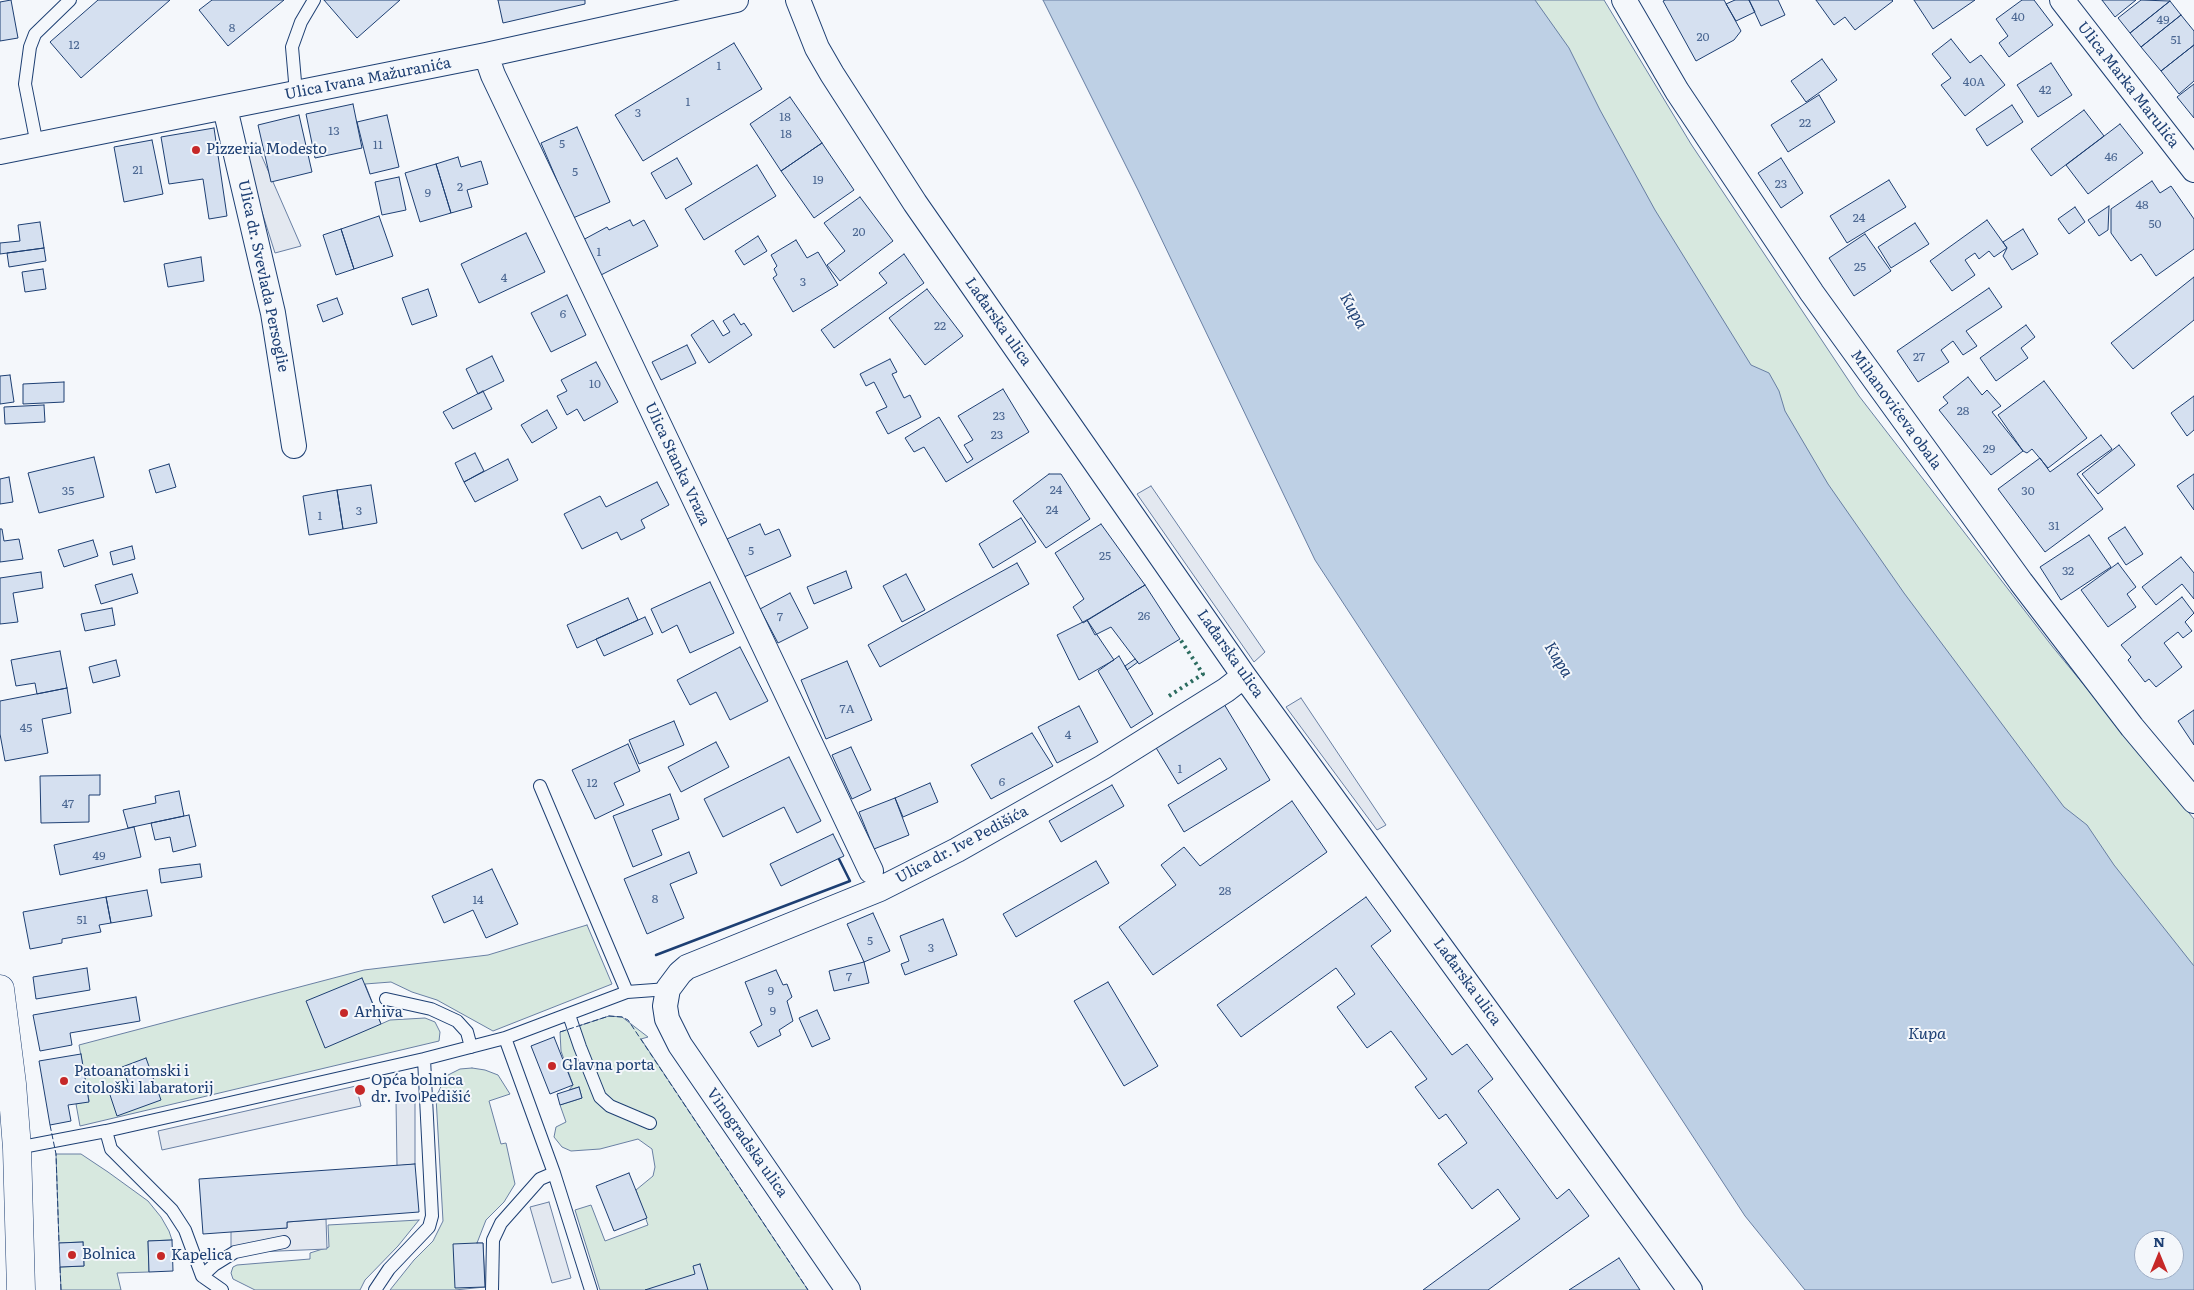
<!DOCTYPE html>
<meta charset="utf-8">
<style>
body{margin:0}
#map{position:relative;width:2194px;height:1290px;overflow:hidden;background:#f4f7fb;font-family:Literata,serif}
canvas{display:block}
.north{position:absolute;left:2134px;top:1230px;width:50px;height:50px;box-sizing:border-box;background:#f4f7fb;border:1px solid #9eadc5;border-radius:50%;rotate:0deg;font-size:14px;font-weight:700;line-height:20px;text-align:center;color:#1d3f73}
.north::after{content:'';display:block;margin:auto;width:18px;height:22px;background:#c62828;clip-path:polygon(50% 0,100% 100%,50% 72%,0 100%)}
</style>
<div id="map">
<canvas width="2194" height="1290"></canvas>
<div class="north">N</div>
</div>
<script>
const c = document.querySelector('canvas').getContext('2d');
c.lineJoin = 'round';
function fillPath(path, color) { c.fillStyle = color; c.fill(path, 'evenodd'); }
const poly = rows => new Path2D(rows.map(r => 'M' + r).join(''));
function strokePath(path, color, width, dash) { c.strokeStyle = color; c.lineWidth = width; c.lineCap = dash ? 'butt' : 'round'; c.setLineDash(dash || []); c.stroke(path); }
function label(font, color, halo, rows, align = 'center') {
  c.font = font + ' Literata,serif'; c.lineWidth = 4; c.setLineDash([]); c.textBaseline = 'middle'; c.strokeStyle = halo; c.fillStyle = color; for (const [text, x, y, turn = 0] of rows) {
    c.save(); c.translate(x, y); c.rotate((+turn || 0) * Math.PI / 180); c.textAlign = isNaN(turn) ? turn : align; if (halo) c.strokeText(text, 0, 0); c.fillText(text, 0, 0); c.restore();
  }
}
const green = poly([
 [1294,0,1604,0,1691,144,1859,396,2052,646,2194,819,2194,1288,2174,1240,1294,0],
 [587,925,612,984,493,1031,437,1000,412,992,391,982,365,984,381,1024,390,1020,425,1018,435,1022,440,1032,439,1041,80,1126,76,1104,89,1101,79,1045,364,970,488,955,587,925],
 [609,1016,622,1017,648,1037,641,1039,808,1290,600,1290,575,1210,591,1205,605,1241,648,1225,636,1190,653,1176,655,1167,652,1149,638,1139,600,1149,571,1151,562,1147,554,1137,556,1127,566,1122,560,1105,582,1098,579,1087,569,1090,573,1085,561,1051,560,1032,609,1016],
 [472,1068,485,1070,498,1075,510,1094,489,1101,501,1144,506,1143,515,1184,504,1202,486,1220,477,1243,483,1243,485,1287,455,1290,390,1290,414,1260,433,1241,443,1221,436,1097,446,1076,460,1069,472,1068],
 [56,1154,81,1154,108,1172,148,1201,161,1217,169,1231,172,1240,148,1241,149,1272,117,1273,121,1290,61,1290,60,1267,84,1266,83,1242,59,1243,56,1154],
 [419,1220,398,1246,365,1280,360,1290,255,1290,233,1279,231,1273,233,1267,237,1265,310,1259,310,1253,329,1247,328,1225,419,1220]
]);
fillPath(green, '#d7e8df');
strokePath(green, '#687fa3', 1);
const parking = poly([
 [256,143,301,246,275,253,242,149,256,143],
 [1151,486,1265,652,1254,662,1137,494,1151,486],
 [1301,698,1386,825,1377,830,1286,707,1301,698],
 [356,1086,361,1106,162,1150,158,1131,356,1086],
 [396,1099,415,1099,415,1164,397,1166,396,1099],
 [549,1202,571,1278,552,1283,530,1207,549,1202],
 [326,1219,327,1249,231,1253,231,1231,287,1228,287,1222,326,1219]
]);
fillPath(parking, '#e3e8f0');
strokePath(parking, '#687fa3', 1);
const water = poly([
 [1043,0,1535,0,1569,48,1600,110,1655,210,1751,365,1769,373,1779,391,1785,411,1828,484,1904,593,2064,807,2087,825,2114,865,2194,966,2194,1290,1805,1290,1745,1216,1315,560,1138,190,1043,0],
 [2144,1240,2174,1240,2174,1270,2144,1270,2144,1240]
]);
fillPath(water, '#bed0e5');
strokePath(water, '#687fa3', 1);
const building = poly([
 [11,0,18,38,0,41,0,2,11,0],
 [98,0,170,0,81,78,50,42,98,0],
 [212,0,284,0,228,46,199,10,212,0],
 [324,0,400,0,357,38,324,0],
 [498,0,585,0,585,4,503,23,498,0],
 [1665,0,1724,0,1741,31,1734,40,1696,61,1663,1,1665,0],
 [1735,0,1749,0,1755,12,1736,21,1726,4,1735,0],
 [1749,0,1778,0,1785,15,1761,26,1749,0],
 [1816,0,1892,0,1893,1,1855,30,1845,17,1834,25,1816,0],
 [1914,0,1975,0,1933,29,1914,0],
 [2022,0,2034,0,2053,25,2009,57,1999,43,2008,36,1996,19,2022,0],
 [2102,0,2136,0,2115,17,2102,0],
 [2141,0,2170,1,2130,33,2118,18,2141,0],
 [2170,1,2181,15,2141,47,2130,33,2170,1],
 [2181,15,2194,31,2194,45,2161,71,2141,47,2181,15],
 [1951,39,1970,63,1981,55,2005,85,1965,116,1941,85,1951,78,1932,54,1951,39],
 [734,43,762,89,643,161,615,115,734,43],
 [2194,45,2194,81,2179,94,2161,71,2194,45],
 [1822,59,1837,80,1806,102,1791,81,1822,59],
 [2051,63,2072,95,2038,117,2017,85,2051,63],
 [2194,84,2194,118,2177,97,2194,84],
 [1819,95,1835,122,1788,152,1771,125,1819,95],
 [790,97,822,143,781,171,750,124,790,97],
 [353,104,362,148,315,158,306,114,353,104],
 [2012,105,2023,122,1987,146,1976,129,2012,105],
 [2084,110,2104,136,2051,176,2031,149,2084,110],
 [299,115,312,172,271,182,258,125,299,115],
 [387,115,399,167,370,174,357,122,387,115],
 [2120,124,2143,153,2088,194,2066,165,2120,124],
 [577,127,610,202,573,218,541,143,577,127],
 [214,128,227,216,209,219,203,179,169,184,161,137,214,128],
 [152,140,163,194,124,202,114,147,152,140],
 [822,143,854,190,814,218,781,171,822,143],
 [458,157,461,167,481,161,488,184,467,190,472,207,451,213,436,164,458,157],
 [677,158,692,184,666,199,651,173,677,158],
 [1781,158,1803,193,1781,208,1758,173,1781,158],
 [436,164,451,213,420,222,405,173,436,164],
 [757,165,776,196,704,240,685,209,757,165],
 [399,177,406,210,382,215,375,182,399,177],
 [1889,180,1906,207,1847,243,1830,216,1889,180],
 [2152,181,2160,193,2171,186,2194,219,2194,249,2156,276,2141,254,2131,261,2111,233,2111,209,2152,181],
 [860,197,893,241,840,281,827,265,845,251,824,223,860,197],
 [2109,206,2108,230,2099,236,2088,220,2109,206],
 [2075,207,2085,222,2069,234,2058,219,2075,207],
 [379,216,393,256,354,269,341,229,379,216],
 [630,220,633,226,644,220,658,246,599,276,581,241,607,227,609,230,630,220],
 [1987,220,2007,248,1994,257,1989,251,1979,259,1975,253,1965,260,1975,275,1952,291,1930,261,1987,220],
 [40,222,44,248,0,254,0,243,20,241,18,225,40,222],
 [1915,223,1929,244,1891,268,1878,247,1915,223],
 [341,229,354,269,336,275,323,235,341,229],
 [2023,229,2038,254,2012,270,2003,256,2007,248,2003,242,2023,229],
 [526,233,545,272,479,303,461,264,526,233],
 [1865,234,1891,271,1854,296,1829,258,1865,234],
 [758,236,767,251,744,265,735,251,758,236],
 [796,240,807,258,818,252,838,285,793,312,773,278,777,275,774,269,777,266,771,255,796,240],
 [44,248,46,261,9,267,7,253,44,248],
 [904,254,924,283,834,348,821,330,887,283,879,273,904,254],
 [201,257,204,281,168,287,164,264,201,257],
 [43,269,46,289,25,292,22,272,43,269],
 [2194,277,2194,320,2133,369,2111,343,2194,277],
 [1989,288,2002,307,1966,331,1977,346,1963,355,1953,341,1941,350,1949,362,1918,382,1897,351,1989,288],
 [428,289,437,316,412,325,402,298,428,289],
 [927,289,963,336,925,365,889,318,927,289],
 [567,295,586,335,551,352,531,313,567,295],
 [337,298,343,314,323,322,317,305,337,298],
 [734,314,741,325,744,323,752,335,709,363,691,335,713,320,723,336,730,332,723,321,734,314],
 [2026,325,2035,337,2021,348,2028,358,1996,381,1980,358,2026,325],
 [687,345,696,363,661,380,652,362,687,345],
 [492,356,504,381,478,394,466,369,492,356],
 [890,359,897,372,892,374,904,398,910,395,921,417,888,434,876,412,887,407,874,382,866,386,860,374,890,359],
 [596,362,618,402,584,421,577,409,567,415,557,396,567,391,561,380,596,362],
 [10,375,14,402,0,404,0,376,10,375],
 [1968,377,1982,395,1987,390,2001,406,1992,412,2023,451,1991,475,1939,410,1948,403,1943,397,1968,377],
 [2044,381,2087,438,2048,468,2032,449,2027,453,2023,451,1998,415,2044,381],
 [64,382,64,402,23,404,23,384,64,382],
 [1003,389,1029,432,946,482,924,447,914,452,905,438,939,417,967,463,973,459,964,445,973,440,958,416,1003,389],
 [483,391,492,409,453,429,443,412,483,391],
 [2194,396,2194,430,2187,436,2171,413,2194,396],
 [44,405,45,422,5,424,4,407,44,405],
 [547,410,557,428,532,443,521,425,547,410],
 [2101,435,2112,449,2077,474,2103,509,2045,552,1998,489,2040,458,2050,472,2101,435],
 [2119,445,2135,465,2098,494,2082,474,2119,445],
 [475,453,484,471,464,482,455,463,475,453],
 [94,457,104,497,39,513,28,473,94,457],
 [508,459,518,480,475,502,464,482,508,459],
 [169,464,176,487,156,493,149,470,169,464],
 [1049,474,1061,474,1090,519,1046,548,1013,501,1049,474],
 [2194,474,2194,510,2177,486,2194,474],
 [9,477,13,502,0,504,0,479,9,477],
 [657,482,669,505,641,520,645,528,621,540,617,532,582,549,564,514,600,496,606,507,657,482],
 [371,485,377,523,343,529,337,490,371,485],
 [337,490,343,529,309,535,303,496,337,490],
 [1021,518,1036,542,993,568,979,544,1021,518],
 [760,524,765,535,779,529,791,556,744,577,727,539,760,524],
 [1101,524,1145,585,1083,623,1073,607,1084,599,1055,553,1101,524],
 [2125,527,2143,554,2126,565,2108,538,2125,527],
 [0,529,2,529,4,541,19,539,23,559,0,562,0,529],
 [2089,535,2111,567,2061,600,2040,567,2089,535],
 [93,540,98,556,64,567,58,550,93,540],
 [132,546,135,559,113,565,110,552,132,546],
 [2181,557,2194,573,2194,599,2182,584,2156,605,2142,587,2181,557],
 [1017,563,1029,584,880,667,868,645,1017,563],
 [2118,563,2136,587,2127,594,2136,607,2108,627,2081,590,2118,563],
 [846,571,852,588,814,604,807,587,846,571],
 [41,572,43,588,13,593,18,622,0,624,0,578,41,572],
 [132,574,138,593,101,604,95,585,132,574],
 [906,574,925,610,902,622,883,586,906,574],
 [710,582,734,633,690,653,677,625,662,633,651,609,710,582],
 [1145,585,1180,639,1139,664,1111,627,1095,635,1087,620,1145,585],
 [790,593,808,628,778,643,760,609,790,593],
 [2182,597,2194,613,2185,622,2192,631,2183,638,2178,632,2164,643,2182,667,2156,687,2149,679,2145,682,2128,660,2131,657,2121,645,2182,597],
 [628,598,638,620,577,648,567,625,628,598],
 [112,608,115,625,85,631,81,614,112,608],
 [645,617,653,634,604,656,596,639,645,617],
 [1087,620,1114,660,1079,680,1057,635,1087,620],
 [740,647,768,701,730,720,716,692,690,705,677,680,740,647],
 [60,651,67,688,37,694,35,683,16,686,11,660,60,651],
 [1119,656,1153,714,1131,728,1098,671,1119,656],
 [1135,659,1138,662,1127,670,1125,666,1135,659],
 [116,660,120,676,93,683,89,667,116,660],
 [847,661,872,720,826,739,801,680,847,661],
 [67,688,71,713,42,719,48,753,5,761,0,734,0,701,67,688],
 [1224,704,1270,780,1184,832,1168,805,1227,769,1220,758,1178,784,1155,746,1224,704],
 [1079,706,1098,742,1057,763,1038,727,1079,706],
 [2194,710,2194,745,2178,721,2194,710],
 [674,721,684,745,639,764,629,740,674,721],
 [1032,733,1053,766,991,799,971,765,1032,733],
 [716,742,729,767,681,792,668,767,716,742],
 [628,744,640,771,614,783,624,805,595,819,572,770,628,744],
 [851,747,871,790,852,799,832,755,851,747],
 [789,757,821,821,797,833,784,807,723,837,704,799,789,757],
 [100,775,100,795,89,795,89,822,41,823,40,776,100,775],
 [930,783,938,802,903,817,895,798,930,783],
 [1112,785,1124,806,1061,842,1049,821,1112,785],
 [179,791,184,816,128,828,123,810,156,803,155,796,179,791],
 [670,794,679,819,652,830,662,855,633,867,613,816,670,794],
 [895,798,909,835,874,849,859,812,895,798],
 [1292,801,1327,852,1153,975,1119,927,1176,885,1161,865,1184,847,1200,866,1292,801],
 [189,815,196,846,173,852,170,837,155,840,151,823,189,815],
 [134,827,141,857,60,875,54,845,134,827],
 [833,834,844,856,781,886,770,864,833,834],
 [689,852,697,873,670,884,684,918,647,934,624,879,689,852],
 [1096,861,1109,883,1016,937,1003,914,1096,861],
 [200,864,202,877,161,883,159,869,200,864],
 [492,869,518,924,486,938,473,910,444,923,432,896,492,869],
 [147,890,152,916,111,923,106,897,147,890],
 [106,897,111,923,99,925,101,932,62,939,62,943,30,949,23,912,106,897],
 [1366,897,1391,931,1371,946,1452,1055,1467,1044,1493,1079,1478,1091,1557,1199,1569,1189,1589,1216,1488,1290,1423,1290,1520,1219,1498,1189,1472,1209,1438,1164,1467,1143,1446,1114,1439,1119,1415,1087,1427,1079,1391,1031,1367,1048,1337,1007,1355,994,1336,968,1241,1037,1217,1005,1366,897],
 [873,913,890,951,864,962,847,924,873,913],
 [943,919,957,955,905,975,901,964,909,961,900,936,943,919],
 [864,962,869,983,834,991,829,971,864,962],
 [87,968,90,990,36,999,33,977,87,968],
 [776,970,783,985,787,984,792,997,787,1001,793,1021,779,1030,781,1035,758,1047,750,1032,762,1025,745,982,776,970],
 [362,978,381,1024,325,1048,306,1001,362,978],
 [1108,982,1158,1066,1124,1086,1074,1001,1108,982],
 [136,997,140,1021,70,1033,72,1045,40,1051,33,1015,136,997],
 [817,1010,830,1039,812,1047,799,1018,817,1010],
 [554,1037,573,1085,550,1094,531,1046,554,1037],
 [81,1054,89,1102,68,1105,71,1121,50,1125,39,1061,81,1054],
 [146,1058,161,1100,117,1116,109,1092,129,1085,122,1067,146,1058],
 [579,1087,582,1098,560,1105,557,1094,579,1087],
 [415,1164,419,1212,287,1222,287,1228,203,1234,199,1179,415,1164],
 [629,1173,647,1218,614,1231,596,1186,629,1173],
 [172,1240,173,1271,149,1272,148,1241,172,1240],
 [83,1242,84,1266,60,1267,59,1243,83,1242],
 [477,1243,483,1243,485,1287,455,1288,453,1244,477,1243],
 [1619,1258,1640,1290,1569,1290,1619,1258],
 [700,1264,708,1290,645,1290,695,1274,693,1266,700,1264]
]);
fillPath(building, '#d5e0f0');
strokePath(building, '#1d3f73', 1);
const service = poly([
 [296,93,292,47,301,22,314,0],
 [37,145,25,84,30,47,35,34,70,0],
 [540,786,627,992],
 [386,999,431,1009,457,1021,467,1032,471,1047],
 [569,1015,580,1047,600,1097,610,1106,650,1123],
 [505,1038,554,1173,591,1290],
 [106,1131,111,1149,172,1210,185,1230,202,1276,222,1290],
 [17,1148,106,1131,424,1059,505,1038,627,992,668,989],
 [202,1276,214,1265,235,1252,284,1242],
 [375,1290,389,1269,429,1227,432,1216,424,1059],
 [492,1290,493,1240,501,1223,540,1179,554,1173]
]);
const minor = poly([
 [798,0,817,48,832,74,915,203,1244,676,1690,1290],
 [1624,0,1677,91,1812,293,2021,582,2132,727,2194,801],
 [2062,0,2194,170],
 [486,55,493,75,871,871],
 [225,108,273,313,294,446],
 [0,152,486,55,736,0],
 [848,1290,680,1045,667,1019,665,1006,668,989,680,973,687,967,880,889,957,850,1103,767,1226,690,1244,676]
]);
const primary = poly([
 [0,989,12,1084,17,1148,21,1290]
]);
strokePath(service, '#1d3f73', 14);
strokePath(minor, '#1d3f73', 26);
strokePath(primary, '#1d3f73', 29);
strokePath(service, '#f4f7fb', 12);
strokePath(minor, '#f4f7fb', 24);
strokePath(primary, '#f4f7fb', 28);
strokePath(poly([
 [1169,696,1203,674,1180,639]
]), '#2c6c60', 4, [2.5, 4]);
strokePath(poly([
 [560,1032,609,1016,622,1017,628,1020,808,1290],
 [50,1125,56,1154,59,1243],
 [60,1267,61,1290]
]), '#1d3f73', 1, [6, 2.5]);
strokePath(poly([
 [656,955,850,881,839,859]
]), '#1d3f73', 2.5);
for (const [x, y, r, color] of [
 [196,150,5,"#c62828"],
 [344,1013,5,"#c62828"],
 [552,1066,5,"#c62828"],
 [64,1081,5,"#c62828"],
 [360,1090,6,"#c62828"],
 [72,1255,5,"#c62828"],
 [161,1256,5,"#c62828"]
]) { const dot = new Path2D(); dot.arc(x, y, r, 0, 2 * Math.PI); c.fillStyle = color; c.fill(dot); strokePath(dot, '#f4f7fb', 2); }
label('12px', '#4b6792', null, [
 ["40",2018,17],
 ["49",2163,20],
 ["8",232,28],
 ["20",1703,37],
 ["51",2176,40],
 ["12",74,45],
 ["1",719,66],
 ["40A",1974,82],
 ["42",2045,90],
 ["1",688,102],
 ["3",638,113],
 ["18",785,117],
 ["22",1805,123],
 ["13",334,131],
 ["18",786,134],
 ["5",562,144],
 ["11",378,145],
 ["46",2111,157],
 ["21",138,170],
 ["5",575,172],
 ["19",818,180],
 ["23",1781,184],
 ["2",460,187],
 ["9",428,193],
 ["48",2142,205],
 ["24",1859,218],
 ["50",2155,224],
 ["20",859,232],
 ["1",599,252],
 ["25",1860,267],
 ["4",504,278],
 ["3",803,282],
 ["6",563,314],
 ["22",940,326],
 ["27",1919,357],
 ["10",595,384],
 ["28",1963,411],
 ["23",999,416],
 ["23",997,435],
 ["29",1989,449],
 ["24",1056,490],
 ["35",68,491],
 ["30",2028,491],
 ["24",1052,510],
 ["3",359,511],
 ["1",320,516],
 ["31",2054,526],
 ["5",751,551],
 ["25",1105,556],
 ["32",2068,571],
 ["26",1144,616],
 ["7",780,617],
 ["7A",847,709],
 ["45",26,728],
 ["4",1068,735],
 ["1",1180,769],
 ["6",1002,782],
 ["12",592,783],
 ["47",68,804],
 ["49",99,856],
 ["28",1225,891],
 ["8",655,899],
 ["14",478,900],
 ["51",82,920],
 ["5",870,941],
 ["3",931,948],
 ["7",849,977],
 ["9",771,991],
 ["9",773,1011]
]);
label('15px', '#1d3f73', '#f4f7fb', [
 ["Ulica Ivana Mažuranića",368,79,-11],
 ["Ulica Marka Marulića",2128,85,52],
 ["Ulica dr. Svevlada Persoglie",263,276,78],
 ["Lađarska ulica",998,322,55],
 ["Mihanovićeva obala",1896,410,54],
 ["Ulica Stanka Vraza",677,464,65],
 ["Lađarska ulica",1230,654,55],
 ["Ulica dr. Ive Pedišića",962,845,-28],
 ["Lađarska ulica",1467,982,54],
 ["Vinogradska ulica",747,1143,55]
]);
label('15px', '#1d3f73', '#f4f7fb', [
 ["Pizzeria Modesto",206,150],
 ["Arhiva",354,1013],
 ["Glavna porta",562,1066],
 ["Patoanatomski i",74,1072],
 ["citološki labaratorij",74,1089],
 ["Opća bolnica",371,1081],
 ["dr. Ivo Pedišić",371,1098],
 ["Bolnica",82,1255],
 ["Kapelica",171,1256]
], 'left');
label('italic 16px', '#1d3f73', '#f4f7fb', [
 ["Kupa",1353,311,60],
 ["Kupa",1558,660,58],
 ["Kupa",1927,1034]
]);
</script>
